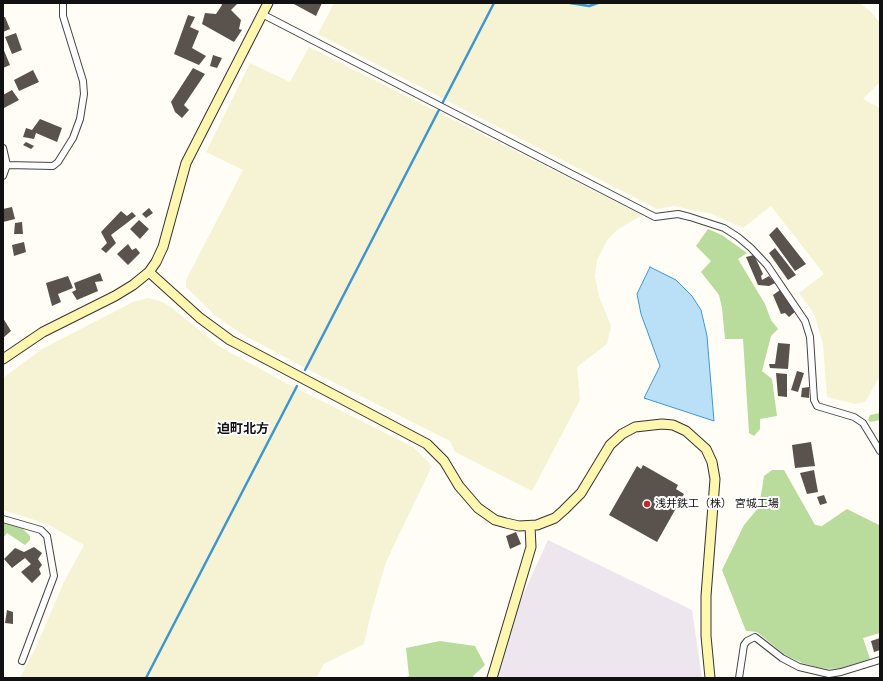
<!DOCTYPE html>
<meta charset="utf-8">
<style>
body{margin:0}
#map{position:relative;width:883px;height:681px;overflow:hidden;background:#fffdf5;font-family:"Times New Roman",serif}
canvas{display:block}
.frame{position:absolute;inset:0;border:4px solid #111;pointer-events:none}
</style>
<div id="map">
<canvas width="883" height="681"></canvas>
<div class="frame"></div>
</div>
<script>
const c = document.querySelector('canvas').getContext('2d');
c.lineJoin = 'round';
function fillPath(path, color) { c.fillStyle = color; c.fill(path, 'evenodd'); }
const poly = rows => new Path2D(rows.map(r => 'M' + r).join(''));
function strokePath(path, color, width, dash) { c.strokeStyle = color; c.lineWidth = width; c.lineCap = dash ? 'butt' : 'round'; c.setLineDash(dash || []); c.stroke(path); }
function label(font, color, halo, rows, align = 'center') {
  c.font = font + ' "Times New Roman","Noto Sans JP",serif'; c.lineWidth = 4; c.setLineDash([]); c.textBaseline = 'middle'; c.strokeStyle = halo; c.fillStyle = color; for (const [text, x, y, turn = 0] of rows) {
    c.save(); c.translate(x, y); c.rotate((+turn || 0) * Math.PI / 180); c.textAlign = isNaN(turn) ? turn : align; if (halo) c.strokeText(text, 0, 0); c.fillText(text, 0, 0); c.restore();
  }
}
fillPath(poly([
 [548,540,692,610,702,678,485,678]
]), '#eee6ef');
fillPath(poly([
 [334,3,860,3,871,12,880,23,880,82,863,99,880,108,880,376,865,402,855,404,827,397,823,344,814,314,799,293,824,274,771,206,743,228,712,214,674,206,657,209,318,34],
 [309,47,642,215,617,230,608,239,597,260,595,276,599,296,611,326,607,344,577,367,580,400,532,491,455,452,450,441,309,370,240,333,216,316,186,287,186,280,243,170,206,152,250,63,290,82],
 [148,298,160,301,171,307,220,347,288,384,413,447,432,466,386,562,371,613,364,644,324,664,316,678,20,678,36,647,64,582,84,545,47,524,3,510,3,378,42,349,133,302]
]), '#f6f3d4');
fillPath(poly([
 [708,229,722,235,747,253,738,259,765,304,771,320,778,329,771,336,762,371,772,379,777,416,760,419,760,429,754,436,749,433,743,339,725,339,722,308,719,295,701,272,711,261,696,246],
 [880,413,880,420,870,422,868,420,870,415],
 [772,470,784,470,815,525,822,526,847,509,879,525,880,520,880,633,863,638,870,659,841,668,828,669,817,667,802,663,785,655,757,632,746,631,722,570,744,525,759,507,764,476],
 [3,522,22,528,30,536,30,540,25,545,7,533,3,538],
 [440,641,475,646,485,665,473,676,474,678,404,678,409,676,406,648]
]), '#b9dc9c');
const water = poly([
 [650,267,676,280,692,296,701,310,707,336,714,421,644,398,660,366,641,314,637,294,650,267]
]);
fillPath(water, '#b9e0f7');
strokePath(water, '#3f96cf', 1);
strokePath(poly([
 [570,3,589,6,598,3],
 [305,370,494,3],
 [146,678,297,386]
]), '#3f96cf', 2.5);
fillPath(poly([
 [221,3,238,3,231,10,241,20,239,29,242,30,234,42,202,24,205,13,216,14,222,5],
 [292,3,322,3,316,16],
 [188,15,195,17,190,27,199,31,192,48,206,56,199,65,174,54],
 [3,17,5,17,10,29,3,32],
 [16,33,22,50,12,54,5,37],
 [3,48,10,65,3,68],
 [213,55,222,58,217,68,210,66],
 [193,68,205,74,184,105,189,110,182,118,175,112,171,102],
 [33,70,39,82,19,91,14,80],
 [12,90,19,100,4,108,3,95],
 [40,119,62,128,57,142,36,133,34,139,23,137,26,128,32,130],
 [26,142,34,146,31,149,23,145],
 [12,207,15,219,3,222,3,209],
 [149,208,153,213,146,218,142,214],
 [121,211,127,216,132,212,136,216,111,235,116,243,106,253,101,249,107,243,101,232],
 [139,220,149,229,140,239,130,229],
 [22,222,23,234,14,234,15,223],
 [777,227,806,264,795,271,769,235],
 [24,242,26,252,14,256,12,245],
 [128,244,132,250,136,248,140,253,128,265,117,254],
 [775,248,796,275,788,280,769,253],
 [754,255,763,274,761,276,762,280,769,276,775,283,769,286,758,285,746,257],
 [100,273,103,281,95,282,98,291,77,300,72,292,76,290,74,283],
 [68,276,73,288,58,294,61,302,52,306,46,283],
 [780,290,796,311,789,317,785,313,781,314,773,295],
 [3,318,11,331,3,338],
 [778,343,790,344,788,369,770,368,769,364,775,364],
 [797,371,804,373,798,392,791,390],
 [776,373,787,374,787,397,778,396],
 [809,387,809,398,801,397,802,388],
 [811,442,815,466,795,468,792,445],
 [643,465,678,485,676,489,684,494,657,542,609,515,637,466,641,469],
 [814,470,818,492,807,494,800,473],
 [824,495,827,503,820,505,817,497],
 [516,532,521,544,510,549,506,536],
 [34,547,42,553,38,559,42,565,39,569,41,574,32,583,21,572,31,564,25,558,12,568,4,559,15,548,24,552],
 [7,610,13,612,13,624,5,623],
 [880,638,880,650,874,652,871,641]
]), '#5a524d');
const street = poly([
 [262,14,655,217,678,214,690,217,724,228,738,237,751,248,767,265,805,321,810,337,814,400,817,406,854,417,863,423,880,451],
 [3,148,7,165,3,176],
 [7,165,53,166,58,162,73,138,80,119,84,94,83,81,63,16,63,3],
 [3,519,41,530,47,536,54,576,22,661],
 [739,678,744,645,747,641,755,637,782,658,799,667,829,674,841,672,880,660]
]);
const secondary = poly([
 [149,272,200,318,230,340,427,444,444,461,459,486,478,508,495,520,506,523,519,526,537,525,555,518,564,510,581,493,610,445,622,434,635,427,662,424,673,425,686,431,706,449,712,462,715,479,706,596,706,636,710,678],
 [3,359,43,332,115,296,133,285,149,272,156,262,163,247,186,163,268,3],
 [492,678,531,547,530,526]
]);
strokePath(street, '#444', 8);
strokePath(secondary, '#333', 11);
strokePath(street, '#fff', 6);
strokePath(secondary, '#fff6b0', 9);
for (const [x, y, r, color] of [
 [647,504,4,"#c4262e"]
]) { const dot = new Path2D(); dot.arc(x, y, r, 0, 2 * Math.PI); c.fillStyle = color; c.fill(dot); strokePath(dot, '#fff', 1.5); }
label('11px', '#111', '#fff', [
 ["浅井鉄工（株） 宮城工場",655,504]
], 'left');
label('bold 13px', '#111', '#fff', [
 ["迫町北方",243,430]
]);
</script>
